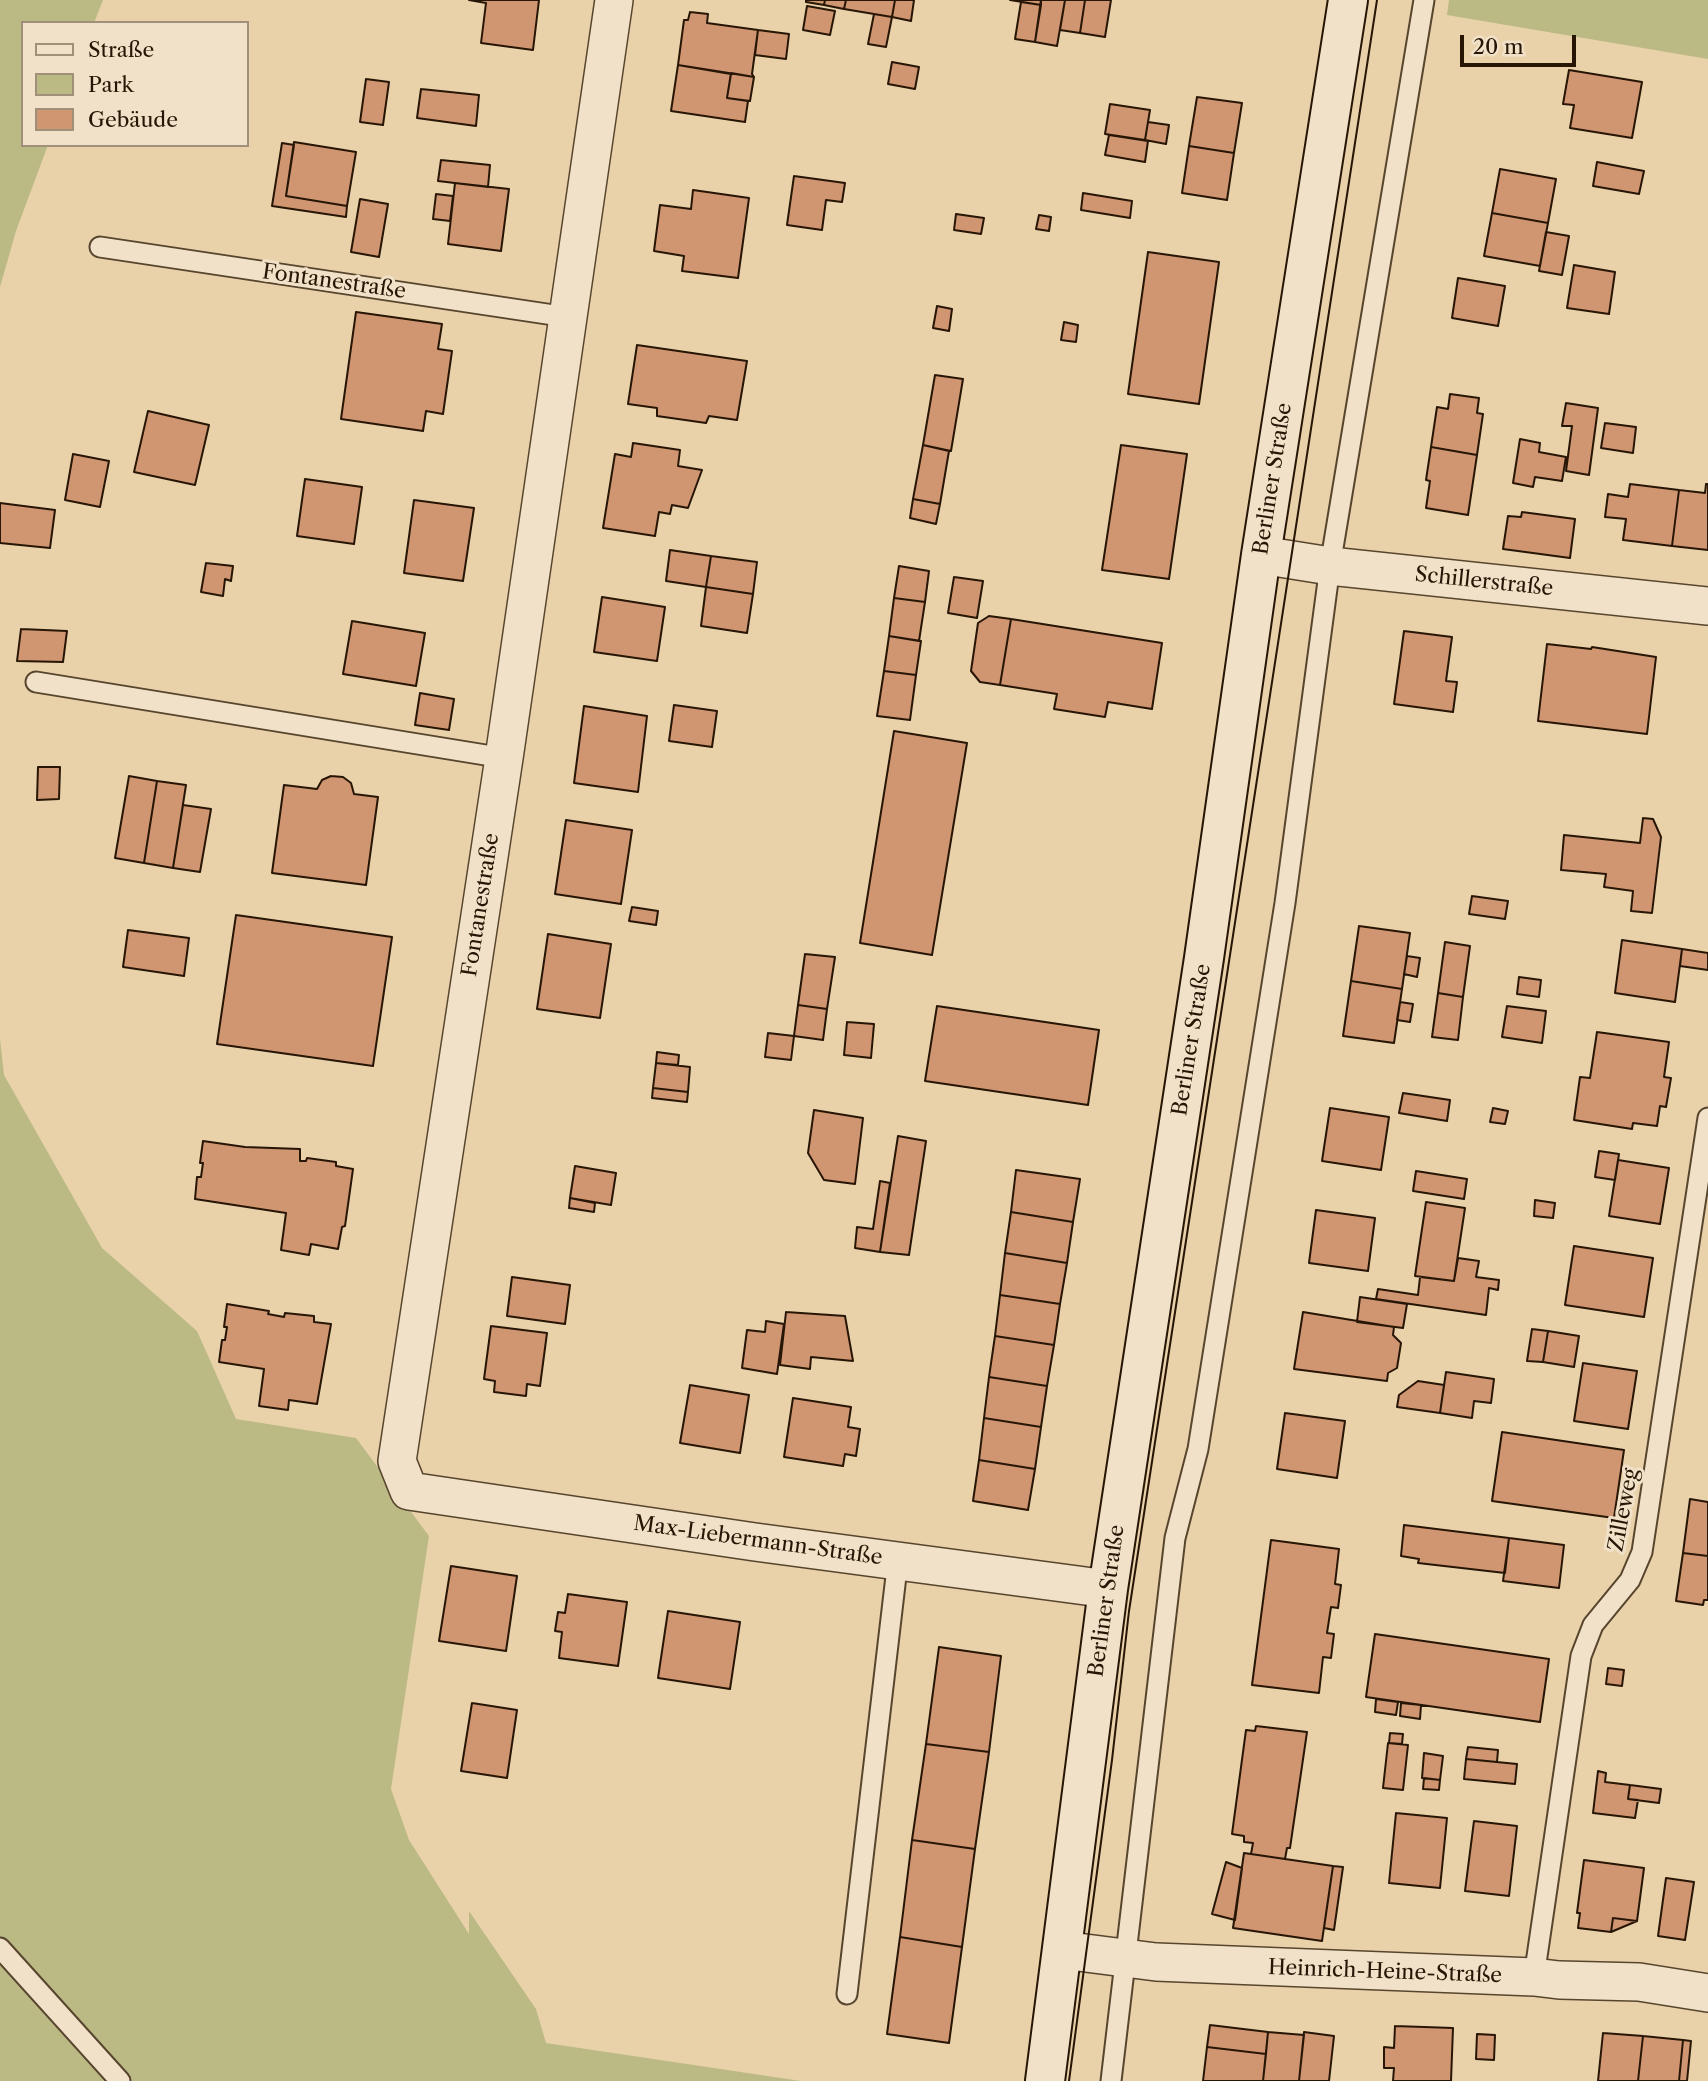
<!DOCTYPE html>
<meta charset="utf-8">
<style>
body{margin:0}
#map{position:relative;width:1708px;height:2081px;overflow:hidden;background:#e9d1aa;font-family:"Libre Caslon Text",serif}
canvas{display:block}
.legend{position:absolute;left:21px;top:21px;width:228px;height:126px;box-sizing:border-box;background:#f1e1c8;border:2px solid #a0907a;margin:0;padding:9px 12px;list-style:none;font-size:21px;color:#271605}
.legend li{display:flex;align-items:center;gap:14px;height:35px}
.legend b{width:35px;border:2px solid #a0907a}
.scale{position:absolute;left:1460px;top:35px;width:116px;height:32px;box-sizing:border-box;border:4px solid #271605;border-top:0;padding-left:9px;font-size:21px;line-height:24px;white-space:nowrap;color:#271605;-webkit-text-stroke:5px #f1e1c8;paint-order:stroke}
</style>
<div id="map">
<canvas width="1708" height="2081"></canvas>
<ul class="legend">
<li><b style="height:9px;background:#f1e1c8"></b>Straße</li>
<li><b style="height:19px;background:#bbba85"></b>Park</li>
<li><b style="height:19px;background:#d09571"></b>Gebäude</li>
</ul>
<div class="scale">20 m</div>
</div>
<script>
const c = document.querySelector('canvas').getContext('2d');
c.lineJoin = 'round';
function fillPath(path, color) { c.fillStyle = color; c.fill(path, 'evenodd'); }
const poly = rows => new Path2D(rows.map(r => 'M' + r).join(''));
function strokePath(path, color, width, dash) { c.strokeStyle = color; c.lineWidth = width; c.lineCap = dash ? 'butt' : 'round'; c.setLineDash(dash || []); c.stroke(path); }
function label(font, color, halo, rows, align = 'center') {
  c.font = font + ' "Libre Caslon Text",serif'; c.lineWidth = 6; c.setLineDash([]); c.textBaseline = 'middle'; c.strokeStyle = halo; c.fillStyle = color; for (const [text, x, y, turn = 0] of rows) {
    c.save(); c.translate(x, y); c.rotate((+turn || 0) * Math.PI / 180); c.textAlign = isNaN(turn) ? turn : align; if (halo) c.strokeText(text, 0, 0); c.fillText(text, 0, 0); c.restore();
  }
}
fillPath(poly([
 [0,0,103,0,94,23,23,23,23,145,48,145,16,231,0,287],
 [1449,0,1708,0,1708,59,1447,15],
 [0,1039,4,1075,102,1248,197,1331,236,1419,356,1438,429,1536,391,1789,409,1840,469,1934,469,1911,536,2009,546,2043,801,2081,0,2081]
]), '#bbba85');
const building = poly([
 [469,0,539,0,533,50,481,43,486,3,469,0],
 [806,0,825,0,824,5,806,2,806,0],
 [825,0,846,0,844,9,824,5,825,0],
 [846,0,895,0,892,17,844,9,846,0],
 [895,0,914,0,911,21,892,17,895,0],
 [1010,0,1041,0,1041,5,1010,0],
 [1041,0,1065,0,1057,46,1035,42,1041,0],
 [1065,0,1085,0,1080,33,1060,30,1065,0],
 [1085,0,1111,0,1105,37,1080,33,1085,0],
 [1021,2,1041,5,1035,42,1015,39,1021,2],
 [807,6,835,11,830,35,803,30,807,6],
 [690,12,708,14,707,23,758,30,752,74,754,77,678,65,684,20,688,20,690,12],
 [874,14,892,17,886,47,868,44,874,14],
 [758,30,789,34,786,59,755,55,758,30],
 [892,62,919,67,915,89,888,84,892,62],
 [678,65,731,74,727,98,748,101,745,122,671,111,678,65],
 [1569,70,1642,82,1632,138,1570,128,1574,105,1563,104,1569,70],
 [731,73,754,77,750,101,727,98,731,73],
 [366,79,389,82,383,125,360,122,366,79],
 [421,89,479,95,476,126,417,118,421,89],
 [1197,97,1242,103,1234,153,1189,146,1197,97],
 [1110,104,1150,110,1145,140,1105,134,1110,104],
 [1148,122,1169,125,1166,144,1145,140,1148,122],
 [1109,135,1148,141,1145,162,1105,155,1109,135],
 [294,142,356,152,347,206,286,196,294,142],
 [282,143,294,145,286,196,347,206,346,217,272,206,282,143],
 [1189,146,1234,153,1227,200,1182,193,1189,146],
 [441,160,490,165,488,187,438,181,441,160],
 [1597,162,1644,171,1639,194,1593,186,1597,162],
 [1500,169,1556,179,1548,223,1492,213,1500,169],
 [794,176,845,183,842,202,826,200,822,230,787,225,794,176],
 [455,183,509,189,501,251,448,244,455,183],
 [693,190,749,198,738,278,682,271,684,256,654,251,660,205,691,209,693,190],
 [1083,193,1132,201,1130,218,1081,210,1083,193],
 [436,194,453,196,450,221,433,219,436,194],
 [360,199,388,204,379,257,351,252,360,199],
 [1492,213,1548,223,1540,266,1484,256,1492,213],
 [956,214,984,218,981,234,954,230,956,214],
 [1039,215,1051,217,1049,231,1036,229,1039,215],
 [1546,232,1569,236,1562,275,1539,271,1546,232],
 [1148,252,1219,262,1199,404,1128,394,1148,252],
 [1574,265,1615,272,1609,314,1567,308,1574,265],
 [1458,278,1505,286,1498,326,1452,318,1458,278],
 [937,306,952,309,949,331,933,328,937,306],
 [356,312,442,324,438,349,452,351,443,414,426,411,423,431,341,419,356,312],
 [1064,322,1078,325,1076,342,1061,340,1064,322],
 [637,345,747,361,737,420,709,416,706,423,657,416,657,408,628,404,637,345],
 [935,375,963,379,951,451,923,445,935,375],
 [1450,394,1479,398,1477,413,1483,414,1477,455,1431,447,1437,407,1448,409,1450,394],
 [1566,403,1598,408,1589,475,1566,471,1572,426,1562,426,1566,403],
 [148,411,209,425,195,485,134,472,148,411],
 [1605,423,1636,427,1633,453,1601,448,1605,423],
 [1520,439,1540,443,1539,452,1566,457,1562,481,1535,477,1533,487,1513,483,1520,439],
 [633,443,680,450,678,466,702,470,688,508,672,505,670,514,659,512,655,536,603,528,615,454,631,457,633,443],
 [923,445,949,451,940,504,913,499,923,445],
 [1121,445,1187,454,1169,579,1102,570,1121,445],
 [1431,447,1477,455,1468,515,1426,508,1430,481,1426,480,1431,447],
 [73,454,109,461,100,507,65,500,73,454],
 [305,479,362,487,354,544,297,536,305,479],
 [1630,484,1679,490,1672,546,1623,540,1626,519,1605,517,1608,494,1628,497,1630,484],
 [1706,484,1708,484,1708,550,1672,546,1679,490,1705,493,1706,484],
 [913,499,940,504,936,524,910,518,913,499],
 [414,500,474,508,463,581,404,573,414,500],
 [0,503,55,510,50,548,0,543,0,503],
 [1522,512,1575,519,1570,558,1503,549,1508,516,1521,517,1522,512],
 [670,550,711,556,706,587,666,581,670,550],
 [711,556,757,562,753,594,706,587,711,556],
 [206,563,233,566,231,581,225,579,223,596,201,592,206,563],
 [899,566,929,571,925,602,894,598,899,566],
 [954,577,983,581,977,618,948,613,954,577],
 [706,587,753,594,747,633,701,626,706,587],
 [602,597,665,607,657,661,594,652,602,597],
 [894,598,925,602,919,641,889,636,894,598],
 [989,616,1011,619,1000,685,980,682,971,671,978,623,989,616],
 [1011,619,1162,643,1152,709,1108,702,1105,717,1054,709,1057,694,1000,685,1011,619],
 [352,621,425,633,416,686,343,674,352,621],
 [21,629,67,631,63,662,17,661,21,629],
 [1404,631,1452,637,1446,681,1457,682,1453,712,1394,704,1404,631],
 [889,636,921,641,916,675,884,671,889,636],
 [1547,644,1591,649,1592,647,1656,657,1647,734,1538,721,1547,644],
 [884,671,916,675,910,720,877,716,884,671],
 [420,693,454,699,449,730,415,725,420,693],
 [674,705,717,711,712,747,669,741,674,705],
 [584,706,647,716,638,792,574,783,584,706],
 [894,731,967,743,932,955,860,943,894,731],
 [38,767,60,767,59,799,37,800,38,767],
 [129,776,157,781,144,863,115,858,129,776],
 [331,776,343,777,351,783,354,794,378,797,366,885,272,873,284,785,317,789,322,780,331,776],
 [157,781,186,785,173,868,144,863,157,781],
 [183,805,211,809,200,872,173,868,183,805],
 [1643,818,1653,819,1661,837,1652,913,1631,911,1633,891,1604,887,1606,874,1561,870,1564,835,1640,843,1643,818],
 [566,820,632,830,621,904,555,894,566,820],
 [1472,896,1508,901,1505,919,1469,914,1472,896],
 [632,907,658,911,656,925,629,921,632,907],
 [236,915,392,937,373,1066,217,1044,236,915],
 [1359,926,1410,933,1402,989,1351,981,1359,926],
 [128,930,189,938,184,976,123,967,128,930],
 [548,934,611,944,600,1018,537,1009,548,934],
 [1622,940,1682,949,1675,1002,1615,993,1622,940],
 [1445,942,1470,946,1463,997,1438,993,1445,942],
 [1682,949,1708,953,1708,970,1680,966,1682,949],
 [805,954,835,957,827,1009,798,1005,805,954],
 [1407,956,1420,958,1417,977,1404,974,1407,956],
 [1519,977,1541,980,1539,997,1517,994,1519,977],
 [1351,981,1402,989,1394,1043,1343,1036,1351,981],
 [1438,993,1463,997,1458,1040,1432,1037,1438,993],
 [1400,1002,1413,1004,1410,1022,1397,1020,1400,1002],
 [798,1005,827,1009,823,1040,794,1036,798,1005],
 [937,1006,1099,1030,1088,1105,925,1081,937,1006],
 [1507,1006,1546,1011,1542,1043,1502,1037,1507,1006],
 [847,1022,874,1024,871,1058,844,1055,847,1022],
 [1597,1032,1669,1042,1664,1077,1671,1078,1666,1107,1660,1106,1657,1126,1633,1123,1632,1129,1574,1120,1580,1077,1590,1078,1597,1032],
 [768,1033,794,1036,791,1060,765,1057,768,1033],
 [657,1052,679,1055,678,1065,656,1063,657,1052],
 [656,1063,690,1067,688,1092,653,1088,656,1063],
 [653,1088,688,1092,687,1102,652,1098,653,1088],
 [1403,1093,1450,1100,1447,1121,1399,1113,1403,1093],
 [1330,1108,1389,1117,1381,1170,1322,1161,1330,1108],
 [1493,1108,1508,1111,1505,1124,1490,1122,1493,1108],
 [814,1110,863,1118,855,1184,824,1180,808,1153,814,1110],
 [898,1136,926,1141,909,1255,880,1252,898,1136],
 [203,1141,245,1147,300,1149,300,1161,306,1161,307,1158,336,1162,336,1166,353,1169,345,1226,342,1227,338,1249,311,1244,309,1255,281,1250,286,1213,195,1199,197,1177,201,1177,203,1163,200,1163,203,1141],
 [1599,1151,1619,1154,1615,1180,1595,1177,1599,1151],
 [1618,1160,1669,1168,1660,1224,1609,1216,1618,1160],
 [575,1166,616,1173,611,1205,570,1198,575,1166],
 [1016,1170,1080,1179,1073,1222,1011,1212,1016,1170],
 [1416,1171,1467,1179,1464,1199,1413,1191,1416,1171],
 [880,1181,890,1183,880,1252,855,1248,857,1227,873,1229,880,1181],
 [570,1198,595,1203,594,1212,569,1208,570,1198],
 [1535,1200,1555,1203,1553,1218,1534,1216,1535,1200],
 [1426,1202,1465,1208,1454,1281,1415,1276,1426,1202],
 [1316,1210,1375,1218,1368,1271,1309,1263,1316,1210],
 [1011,1212,1073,1222,1067,1263,1005,1253,1011,1212],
 [1574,1246,1653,1258,1644,1317,1565,1305,1574,1246],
 [1005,1253,1067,1263,1060,1304,1000,1295,1005,1253],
 [1458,1258,1479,1261,1476,1277,1499,1280,1498,1290,1489,1288,1486,1315,1376,1299,1378,1289,1418,1295,1420,1277,1454,1281,1458,1258],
 [512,1277,570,1285,565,1324,507,1316,512,1277],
 [1000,1295,1060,1304,1054,1345,995,1336,1000,1295],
 [1360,1297,1407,1304,1403,1328,1357,1322,1360,1297],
 [227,1304,269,1311,268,1314,284,1317,285,1313,314,1316,314,1322,331,1324,317,1404,289,1400,288,1410,259,1406,264,1369,219,1362,222,1340,225,1340,227,1327,224,1327,227,1304],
 [786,1312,845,1316,853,1361,811,1357,810,1369,780,1365,786,1312],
 [1303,1312,1394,1327,1393,1335,1401,1343,1397,1368,1388,1373,1387,1381,1294,1369,1303,1312],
 [766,1321,784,1324,777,1374,742,1368,747,1330,765,1332,766,1321],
 [491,1326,547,1333,540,1386,527,1384,526,1396,494,1392,495,1381,484,1379,491,1326],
 [1532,1329,1548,1331,1543,1362,1527,1361,1532,1329],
 [1548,1331,1579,1336,1574,1367,1543,1362,1548,1331],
 [995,1336,1054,1345,1047,1386,989,1377,995,1336],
 [1583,1363,1637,1371,1628,1429,1574,1421,1583,1363],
 [1446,1372,1494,1379,1491,1403,1474,1401,1472,1418,1440,1413,1446,1372],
 [989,1377,1047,1386,1041,1427,984,1418,989,1377],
 [1418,1381,1444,1385,1440,1413,1397,1407,1399,1395,1418,1381],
 [690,1385,749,1395,740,1453,680,1443,690,1385],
 [793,1398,851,1407,848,1427,860,1429,856,1456,845,1454,843,1466,784,1457,793,1398],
 [1285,1413,1345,1421,1337,1478,1277,1469,1285,1413],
 [984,1418,1041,1427,1035,1469,979,1460,984,1418],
 [1502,1432,1624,1450,1614,1518,1492,1501,1502,1432],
 [979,1460,1035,1469,1028,1510,973,1501,979,1460],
 [1690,1499,1708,1502,1708,1556,1683,1553,1690,1499],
 [1404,1525,1509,1538,1505,1573,1418,1563,1419,1559,1401,1556,1404,1525],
 [1509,1538,1564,1545,1559,1588,1503,1581,1509,1538],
 [1271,1540,1339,1549,1335,1584,1341,1585,1338,1608,1331,1607,1327,1633,1334,1634,1331,1658,1323,1657,1319,1693,1252,1685,1271,1540],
 [1683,1553,1708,1556,1708,1600,1704,1600,1703,1605,1676,1601,1683,1553],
 [451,1566,517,1576,506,1651,439,1641,451,1566],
 [568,1594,627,1602,618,1666,559,1658,562,1632,555,1631,558,1612,565,1613,568,1594],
 [668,1611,740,1622,730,1689,658,1678,668,1611],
 [1375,1634,1549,1659,1540,1722,1366,1697,1375,1634],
 [939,1647,1001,1656,989,1752,926,1744,939,1647],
 [1608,1668,1624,1670,1622,1686,1606,1684,1608,1668],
 [1376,1699,1398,1702,1396,1715,1375,1712,1376,1699],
 [472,1703,517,1710,507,1778,461,1771,472,1703],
 [1401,1703,1421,1705,1420,1719,1400,1716,1401,1703],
 [1256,1726,1307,1732,1290,1848,1287,1848,1285,1859,1251,1854,1253,1843,1244,1842,1244,1836,1232,1834,1246,1730,1255,1731,1256,1726],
 [1390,1733,1403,1734,1402,1744,1389,1743,1390,1733],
 [1388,1743,1408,1745,1403,1790,1383,1788,1388,1743],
 [926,1744,989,1752,975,1849,912,1840,926,1744],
 [1468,1747,1498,1750,1497,1762,1466,1759,1468,1747],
 [1424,1753,1443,1756,1440,1780,1422,1778,1424,1753],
 [1466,1759,1517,1764,1515,1784,1464,1779,1466,1759],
 [1598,1771,1606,1773,1605,1782,1630,1785,1628,1799,1638,1800,1635,1818,1593,1813,1598,1771],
 [1424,1778,1440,1780,1439,1790,1423,1789,1424,1778],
 [1630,1785,1661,1789,1659,1803,1628,1799,1630,1785],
 [1396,1813,1447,1818,1440,1888,1389,1883,1396,1813],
 [1474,1821,1517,1826,1509,1896,1465,1891,1474,1821],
 [912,1840,975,1849,962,1947,900,1937,912,1840],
 [1244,1853,1333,1866,1322,1941,1233,1928,1244,1853],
 [1584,1860,1644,1868,1637,1921,1613,1918,1611,1932,1578,1928,1580,1913,1577,1913,1584,1860],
 [1226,1862,1242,1868,1235,1920,1212,1914,1226,1862],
 [1333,1866,1343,1867,1334,1930,1324,1928,1333,1866],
 [1666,1878,1694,1882,1685,1940,1658,1936,1666,1878],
 [1613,1918,1637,1921,1611,1932,1613,1918],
 [900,1937,962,1947,949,2043,887,2034,900,1937],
 [1210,2025,1268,2032,1266,2054,1207,2047,1210,2025],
 [1395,2026,1453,2028,1451,2081,1393,2081,1394,2068,1384,2068,1384,2047,1394,2048,1395,2026],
 [1268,2032,1304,2035,1299,2081,1263,2081,1268,2032],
 [1304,2032,1334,2036,1329,2081,1299,2081,1304,2032],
 [1603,2033,1643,2036,1638,2081,1598,2081,1603,2033],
 [1477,2034,1495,2035,1494,2060,1476,2059,1477,2034],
 [1643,2036,1683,2040,1679,2081,1638,2081,1643,2036],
 [1683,2040,1691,2041,1687,2081,1679,2081,1683,2040],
 [1207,2047,1266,2054,1263,2081,1203,2081,1207,2047]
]);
fillPath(building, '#d09571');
strokePath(building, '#271605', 2);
const lane = poly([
 [100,247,567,317],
 [36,682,504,758],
 [0,1948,120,2081],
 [1534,1977,1581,1656,1593,1625,1630,1580,1642,1552,1708,1118],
 [847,1994,898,1559],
 [1111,2081,1175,1538,1198,1449,1285,903,1330,566,1424,0]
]);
const street = poly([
 [614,0,504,758,397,1461,409,1491,755,1542,1108,1589],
 [1261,555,1330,566,1708,606],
 [1062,1950,1156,1962,1534,1977,1559,1980,1639,1982,1708,1993]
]);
const secondary = poly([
 [1045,2081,1108,1589,1204,958,1261,555,1348,0]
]);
strokePath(lane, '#58452e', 23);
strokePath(street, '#58452e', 40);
strokePath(secondary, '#271605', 42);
strokePath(lane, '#f1e1c8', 19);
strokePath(street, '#f1e1c8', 37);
strokePath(secondary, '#f1e1c8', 38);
strokePath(poly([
 [1069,2081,1112,1760,1129,1611,1377,0]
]), '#271605', 2);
label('21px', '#271605', '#f1e1c8', [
 ["Fontanestraße",334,282,8],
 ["Berliner Straße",1273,479,-81],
 ["Schillerstraße",1484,582,6],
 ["Fontanestraße",481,905,-81],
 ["Berliner Straße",1192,1040,-81],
 ["Zilleweg",1624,1510,-79],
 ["Max-Liebermann-Straße",758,1541,8],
 ["Berliner Straße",1107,1601,-82],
 ["Heinrich-Heine-Straße",1385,1972,2]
]);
</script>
